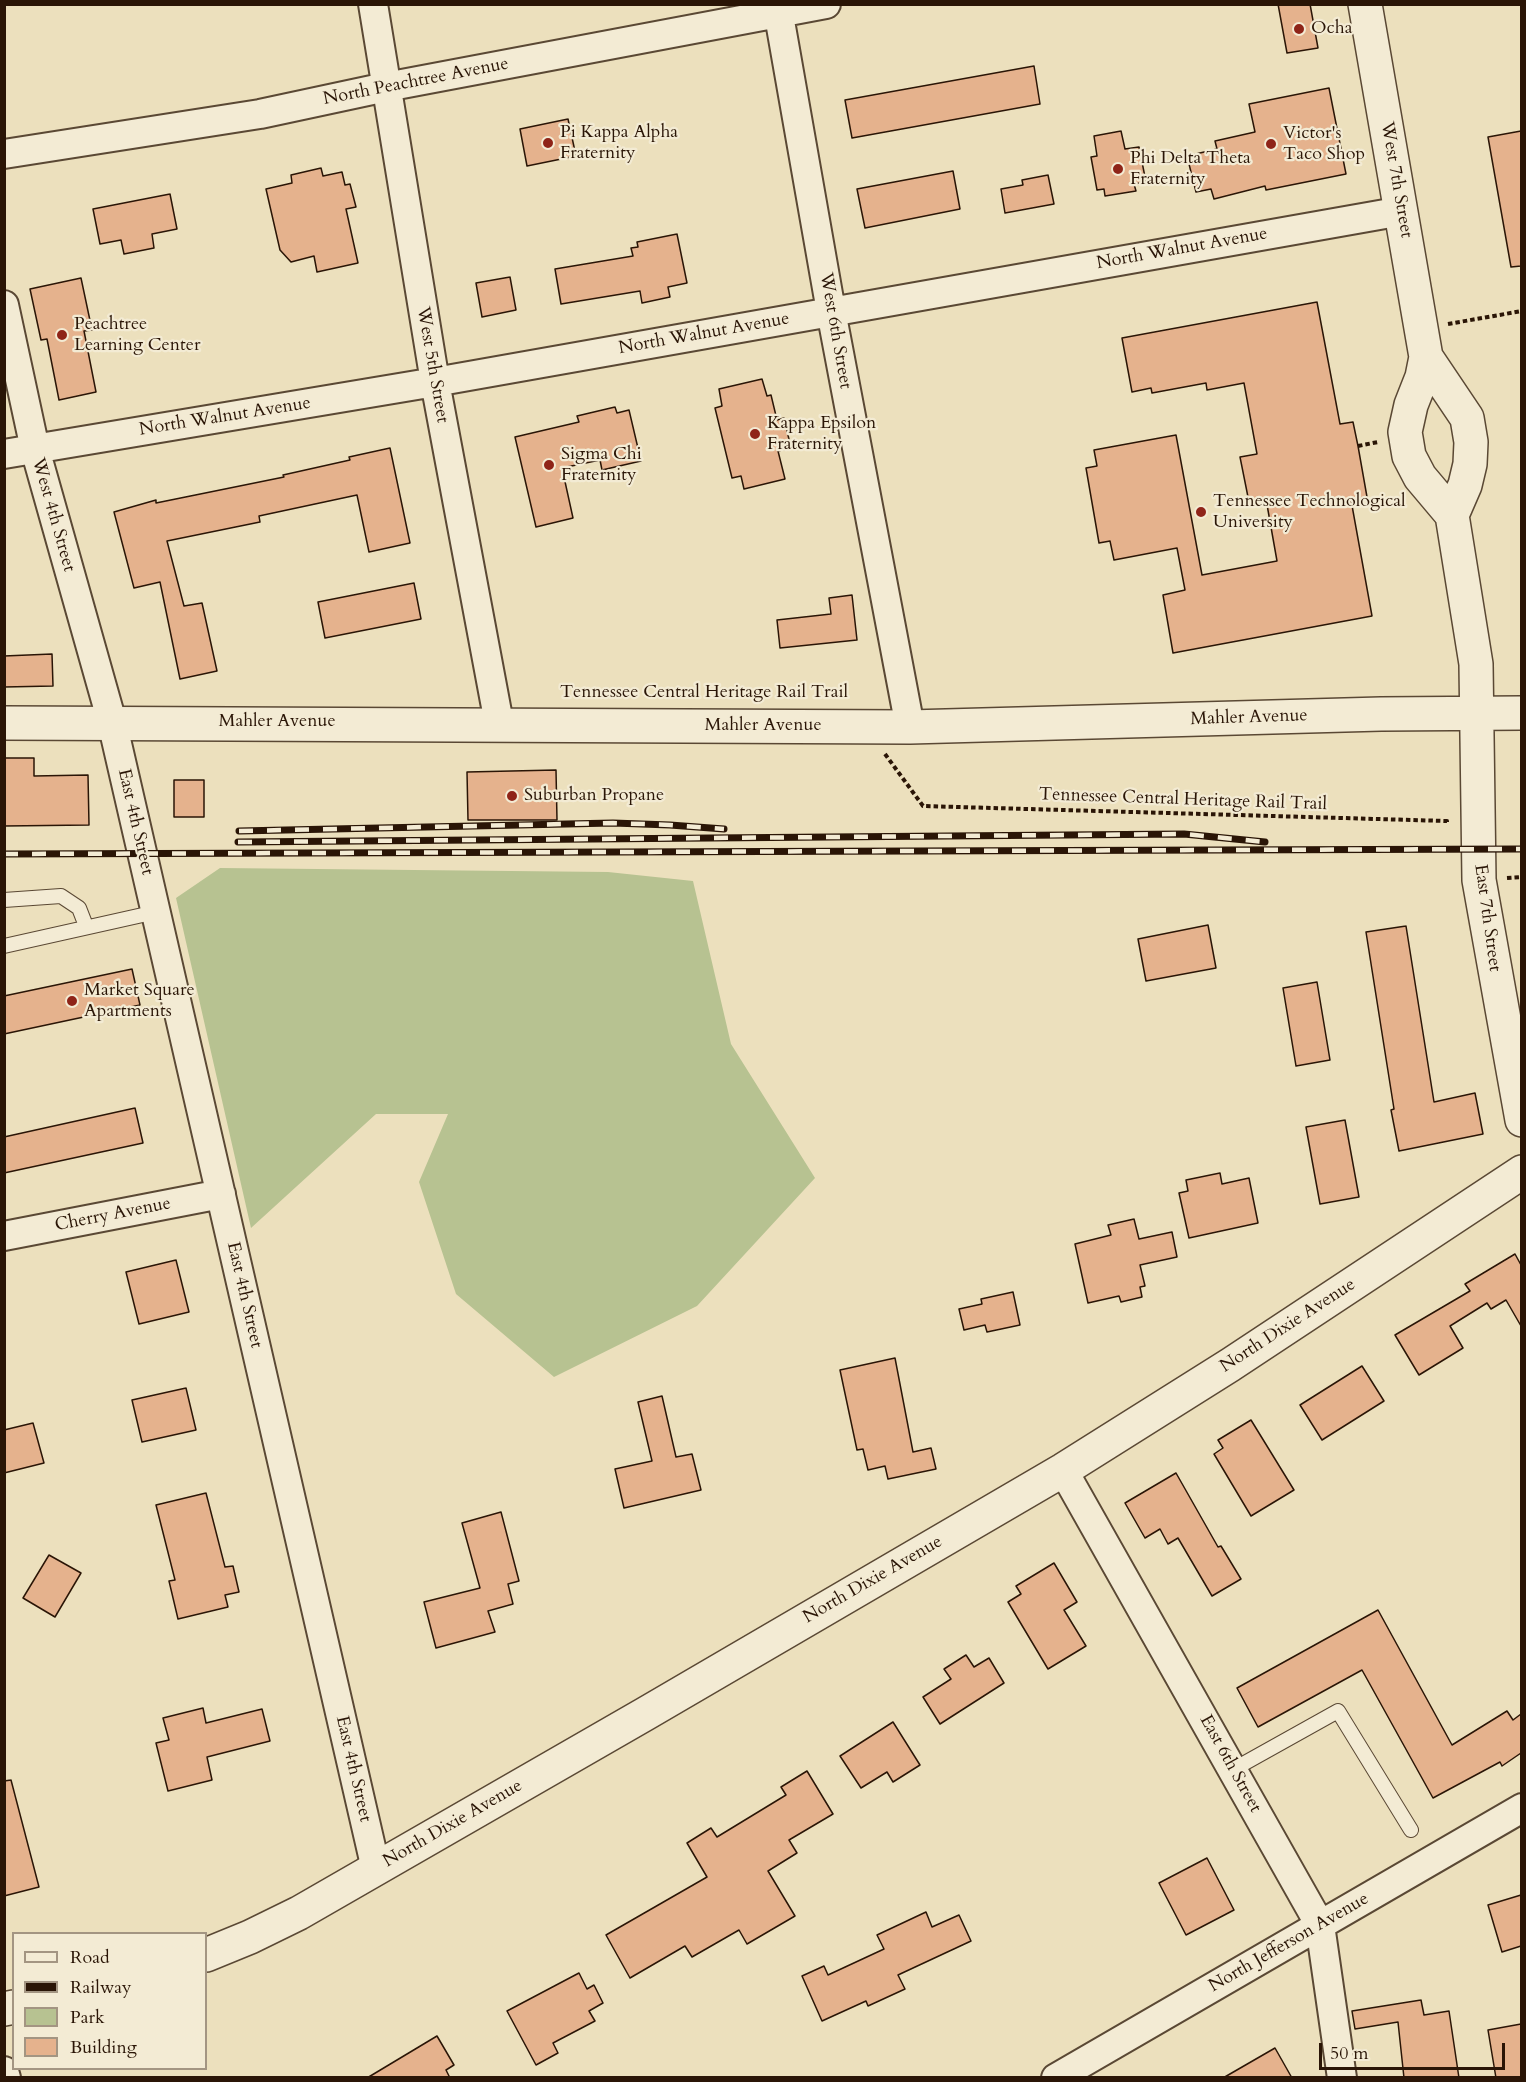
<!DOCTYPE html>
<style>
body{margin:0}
#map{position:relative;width:1526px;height:2082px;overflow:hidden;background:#ece0bd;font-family:Cardo,serif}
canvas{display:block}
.frame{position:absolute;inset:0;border:6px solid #2a1506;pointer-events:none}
.legend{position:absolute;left:12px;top:1932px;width:195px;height:138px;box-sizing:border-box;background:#f3ebd4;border:2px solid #a39582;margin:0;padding:8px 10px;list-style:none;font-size:18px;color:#2a1506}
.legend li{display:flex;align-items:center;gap:12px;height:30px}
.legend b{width:30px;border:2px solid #a39582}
.scale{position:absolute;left:1319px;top:2043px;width:186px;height:27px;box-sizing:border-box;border:3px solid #2a1506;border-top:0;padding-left:8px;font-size:18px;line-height:21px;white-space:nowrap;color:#2a1506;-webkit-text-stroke:4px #f3ebd4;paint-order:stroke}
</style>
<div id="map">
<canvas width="1526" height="2082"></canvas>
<div class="frame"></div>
<ul class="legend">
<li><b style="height:8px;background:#f3ebd4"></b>Road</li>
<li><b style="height:8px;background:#2a1506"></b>Railway</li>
<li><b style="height:16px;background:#b7c291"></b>Park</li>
<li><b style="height:16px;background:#e5b28d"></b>Building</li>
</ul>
<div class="scale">50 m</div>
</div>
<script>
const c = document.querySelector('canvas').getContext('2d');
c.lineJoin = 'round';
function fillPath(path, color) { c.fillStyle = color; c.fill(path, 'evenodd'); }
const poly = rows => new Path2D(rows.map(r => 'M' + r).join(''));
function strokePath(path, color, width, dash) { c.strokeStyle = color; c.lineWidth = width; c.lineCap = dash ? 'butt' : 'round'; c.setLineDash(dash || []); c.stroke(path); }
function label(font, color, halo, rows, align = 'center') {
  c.font = font + ' Cardo,serif'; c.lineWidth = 4.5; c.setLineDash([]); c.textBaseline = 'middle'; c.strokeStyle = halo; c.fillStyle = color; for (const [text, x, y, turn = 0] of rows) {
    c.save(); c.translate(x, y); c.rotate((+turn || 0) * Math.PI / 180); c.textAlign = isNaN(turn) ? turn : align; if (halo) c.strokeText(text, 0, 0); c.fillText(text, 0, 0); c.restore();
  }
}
fillPath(poly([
 [220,868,608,872,693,881,731,1044,815,1178,697,1306,554,1377,456,1294,419,1182,448,1114,376,1114,251,1228,176,898]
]), '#b7c291');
const building = poly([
 [1278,4,1310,4,1318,48,1287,53,1278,4],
 [1034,66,1040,104,852,138,845,100,1034,66],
 [1329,88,1346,174,1266,190,1265,186,1214,199,1211,189,1196,192,1187,156,1217,149,1215,141,1255,132,1249,104,1329,88],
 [568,119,576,156,527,166,520,129,568,119],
 [1121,131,1125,149,1139,147,1146,182,1134,184,1136,191,1105,196,1104,189,1097,190,1091,157,1097,156,1094,136,1121,131],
 [1521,131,1521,266,1511,267,1488,137,1521,131],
 [321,168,323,176,342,172,345,185,350,184,356,207,346,209,358,263,317,272,314,256,291,262,280,250,266,189,292,183,291,175,321,168],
 [953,171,960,209,865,228,857,189,953,171],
 [1048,175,1054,204,1005,213,1001,189,1023,185,1022,180,1048,175],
 [170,194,177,229,152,234,154,248,124,254,121,240,100,244,93,209,170,194],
 [677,234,687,283,668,287,670,297,642,303,640,291,561,304,555,269,633,256,631,248,638,247,637,242,677,234],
 [510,277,516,310,482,317,476,283,510,277],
 [81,278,92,330,84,331,96,392,59,400,47,339,41,340,30,289,81,278],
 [1317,302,1340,424,1353,422,1358,446,1367,497,1351,500,1372,616,1173,653,1163,595,1185,590,1177,548,1114,560,1110,541,1099,543,1086,468,1097,466,1094,450,1176,435,1202,575,1277,561,1266,499,1249,502,1240,457,1257,454,1244,383,1207,390,1206,383,1152,393,1151,388,1132,392,1122,338,1317,302],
 [762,379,767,396,771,395,777,420,784,418,791,448,778,451,785,479,744,489,741,476,732,478,715,408,722,406,719,389,762,379],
 [615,407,617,413,629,410,641,461,602,470,600,460,562,468,573,518,536,527,515,437,579,422,577,416,615,407],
 [390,448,410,543,369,552,357,495,259,516,260,522,167,541,184,606,202,603,217,671,180,679,160,582,134,588,114,512,156,500,156,503,284,477,283,475,350,460,349,457,390,448],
 [414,583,421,619,325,638,318,602,414,583],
 [852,595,857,640,780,648,777,620,831,614,829,598,852,595],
 [52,654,53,686,4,687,4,656,52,654],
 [4,758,34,758,34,776,88,775,89,825,4,826,4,758],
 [556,770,557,820,468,820,467,772,556,770],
 [174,780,204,780,204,817,174,817,174,780],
 [1208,925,1216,968,1146,981,1138,939,1208,925],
 [1406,926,1434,1102,1475,1093,1483,1134,1399,1151,1391,1110,1394,1109,1366,932,1406,926],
 [132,969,140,1005,4,1034,4,996,132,969],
 [1317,982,1330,1060,1296,1066,1283,988,1317,982],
 [135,1108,143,1143,4,1173,4,1137,135,1108],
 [1345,1120,1359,1197,1320,1204,1306,1127,1345,1120],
 [1220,1173,1222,1184,1249,1178,1258,1223,1189,1238,1179,1193,1188,1191,1186,1180,1220,1173],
 [1134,1219,1139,1239,1172,1232,1177,1257,1140,1265,1145,1286,1140,1287,1142,1297,1121,1302,1119,1296,1088,1303,1075,1244,1111,1235,1108,1225,1134,1219],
 [1515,1254,1521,1265,1521,1326,1506,1300,1491,1309,1487,1303,1450,1326,1463,1348,1419,1375,1395,1335,1470,1291,1465,1284,1515,1254],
 [176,1260,189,1312,139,1324,126,1272,176,1260],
 [1013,1292,1020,1325,987,1332,985,1325,964,1330,959,1309,982,1304,981,1299,1013,1292],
 [895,1358,913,1452,931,1448,936,1469,888,1479,885,1466,868,1470,863,1449,857,1450,840,1370,895,1358],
 [1362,1366,1384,1401,1322,1440,1300,1405,1362,1366],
 [186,1388,196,1430,142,1442,132,1400,186,1388],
 [662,1396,676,1457,692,1454,701,1490,624,1508,615,1469,652,1461,638,1402,662,1396],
 [1251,1420,1294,1490,1251,1516,1214,1454,1223,1448,1218,1440,1251,1420],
 [33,1423,44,1463,4,1473,4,1430,33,1423],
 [1176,1473,1218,1547,1221,1546,1241,1579,1212,1596,1178,1538,1168,1544,1160,1529,1145,1538,1125,1503,1176,1473],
 [206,1493,225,1567,233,1566,239,1592,225,1595,228,1607,178,1619,169,1581,175,1580,156,1505,206,1493],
 [501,1512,519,1581,508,1584,513,1604,488,1611,495,1632,436,1648,424,1602,480,1588,462,1523,501,1512],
 [49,1555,81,1573,55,1617,23,1598,49,1555],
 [1054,1563,1077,1602,1064,1610,1086,1646,1048,1669,1008,1602,1021,1594,1016,1586,1054,1563],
 [1378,1610,1452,1745,1507,1711,1513,1720,1521,1714,1521,1753,1502,1766,1500,1762,1433,1798,1362,1670,1258,1727,1237,1688,1378,1610],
 [966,1655,974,1667,989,1658,1004,1683,940,1724,923,1697,951,1679,944,1669,966,1655],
 [203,1708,206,1723,262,1709,270,1741,207,1757,212,1780,168,1791,156,1743,169,1740,163,1718,203,1708],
 [893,1722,920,1765,893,1782,887,1772,861,1788,840,1756,893,1722],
 [807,1771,833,1814,789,1840,797,1853,768,1871,795,1916,747,1944,739,1930,692,1957,685,1946,630,1978,606,1935,707,1877,687,1843,711,1828,717,1837,786,1795,781,1787,807,1771],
 [11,1780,39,1887,4,1896,4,1781,11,1780],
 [1207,1858,1234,1910,1186,1935,1159,1883,1207,1858],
 [1521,1895,1521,1946,1502,1952,1488,1905,1521,1895],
 [926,1912,932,1927,959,1915,971,1941,898,1975,905,1989,868,2006,866,2001,822,2021,802,1976,824,1966,828,1975,884,1949,877,1935,926,1912],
 [579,1973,587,1989,594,1985,603,2003,589,2011,595,2021,553,2043,558,2053,536,2065,507,2011,579,1973],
 [1421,2000,1424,2015,1449,2011,1459,2078,1404,2078,1398,2022,1355,2029,1352,2011,1421,2000],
 [1521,2024,1521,2078,1496,2078,1488,2030,1521,2024],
 [437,2036,454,2065,446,2070,450,2078,367,2078,437,2036],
 [1275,2048,1292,2078,1223,2078,1275,2048]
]);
fillPath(building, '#e5b28d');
strokePath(building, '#2a1506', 1.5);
const service = poly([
 [4,900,61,896,79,908,86,926],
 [4,946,156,912],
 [1234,1769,1338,1711,1411,1830]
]);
const minor = poly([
 [373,4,435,382,499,723],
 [777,4,831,311,910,727],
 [4,154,260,114,386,87,826,4],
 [4,305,35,449,112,722,376,1869],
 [4,454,435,382,1402,211],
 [4,1236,221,1194],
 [1063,1470,1320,1925,1342,2078],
 [4,2071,6,2078],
 [1056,2078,1522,1808]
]);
const tertiary = poly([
 [1365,4,1426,357,1422,377,1411,405,1405,432,1409,456,1420,477,1452,515,1465,485,1470,464,1471,442,1467,418,1426,357],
 [1452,515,1476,664,1479,880,1522,1120],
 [4,723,910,727,1381,714,1522,713],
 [206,1955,250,1937,299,1913,645,1714,1063,1470,1230,1365,1522,1172],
 [4,2009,14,2007]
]);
strokePath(service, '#5a4834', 16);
strokePath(minor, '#5a4834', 32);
strokePath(tertiary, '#5a4834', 36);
strokePath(poly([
 [1448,324,1522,311],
 [1358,446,1378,442],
 [885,754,923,806,1447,821,1447,825],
 [1507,878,1522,877]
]), '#2a1506', 4, [4.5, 3]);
strokePath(service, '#f3ebd4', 14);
strokePath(minor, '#f3ebd4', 28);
strokePath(tertiary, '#f3ebd4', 33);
const rail = poly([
 [239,831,613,823,670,825,724,829],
 [238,842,1184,834,1265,842],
 [4,854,1522,849]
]);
strokePath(rail, '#2a1506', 7);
strokePath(rail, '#f3ebd4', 4.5, [14]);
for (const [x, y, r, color] of [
 [1299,29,6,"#8f2418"],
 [548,143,6,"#8f2418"],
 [1271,144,6,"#8f2418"],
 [1118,169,6,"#8f2418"],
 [62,335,6,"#8f2418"],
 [755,434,6,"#8f2418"],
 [549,465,6,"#8f2418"],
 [1201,512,6,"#8f2418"],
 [512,796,6,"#8f2418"],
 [72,1001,6,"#8f2418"]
]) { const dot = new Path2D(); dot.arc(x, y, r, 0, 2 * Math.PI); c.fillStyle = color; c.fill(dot); strokePath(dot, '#f3ebd4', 2); }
label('18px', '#2a1506', '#f3ebd4', [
 ["Ocha",1311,29],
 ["Pi Kappa Alpha",560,133],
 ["Fraternity",560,154],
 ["Victor's",1283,134],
 ["Taco Shop",1283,155],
 ["Phi Delta Theta",1130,159],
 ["Fraternity",1130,180],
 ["Peachtree",74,325],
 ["Learning Center",74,346],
 ["Kappa Epsilon",767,424],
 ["Fraternity",767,445],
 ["Sigma Chi",561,455],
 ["Fraternity",561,476],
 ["Tennessee Technological",1213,502],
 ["University",1213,523],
 ["Suburban Propane",524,796],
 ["Market Square",84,991],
 ["Apartments",84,1012]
], 'left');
label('18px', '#2a1506', '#f3ebd4', [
 ["North Peachtree Avenue",416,82,-11],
 ["West 7th Street",1396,180,80],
 ["North Walnut Avenue",1182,249,-10],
 ["West 6th Street",835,331,80],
 ["North Walnut Avenue",704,334,-10],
 ["West 5th Street",432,365,80],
 ["North Walnut Avenue",225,417,-9],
 ["West 4th Street",53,515,74],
 ["Tennessee Central Heritage Rail Trail",704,693],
 ["Mahler Avenue",1249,718,-2],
 ["Mahler Avenue",277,722],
 ["Mahler Avenue",763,726],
 ["Tennessee Central Heritage Rail Trail",1183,800,2],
 ["East 4th Street",135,822,77],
 ["East 7th Street",1487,918,82],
 ["Cherry Avenue",113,1215,-11],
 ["East 4th Street",244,1295,77],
 ["North Dixie Avenue",1288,1326,-33],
 ["North Dixie Avenue",873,1580,-30],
 ["East 6th Street",1230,1764,61],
 ["East 4th Street",353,1769,77],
 ["North Dixie Avenue",453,1824,-30],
 ["North Jefferson Avenue",1289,1943,-30]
]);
</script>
